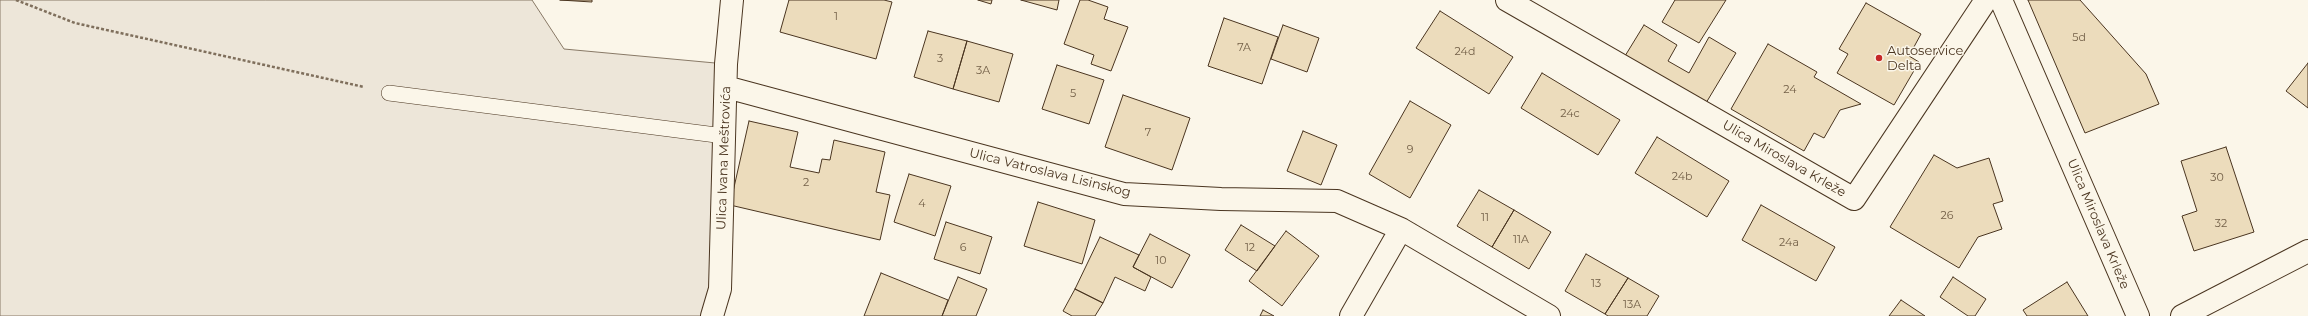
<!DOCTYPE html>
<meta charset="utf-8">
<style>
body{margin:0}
canvas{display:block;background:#fbf6e9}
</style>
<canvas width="2308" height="316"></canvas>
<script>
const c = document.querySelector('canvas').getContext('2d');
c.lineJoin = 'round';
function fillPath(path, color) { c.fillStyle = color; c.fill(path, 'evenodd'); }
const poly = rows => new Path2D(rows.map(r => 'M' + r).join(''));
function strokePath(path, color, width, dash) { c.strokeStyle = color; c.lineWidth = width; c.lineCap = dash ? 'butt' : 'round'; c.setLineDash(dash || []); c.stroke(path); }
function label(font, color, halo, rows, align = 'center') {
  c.font = font + ' Montserrat,sans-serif'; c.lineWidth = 3; c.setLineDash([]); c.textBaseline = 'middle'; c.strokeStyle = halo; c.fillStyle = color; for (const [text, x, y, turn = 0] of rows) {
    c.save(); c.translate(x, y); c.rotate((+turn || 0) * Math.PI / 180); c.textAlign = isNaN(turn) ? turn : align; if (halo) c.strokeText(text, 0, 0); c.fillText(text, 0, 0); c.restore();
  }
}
const green = poly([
 [0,0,532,0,564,49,726,64,712,316,0,316,0,0]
]);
fillPath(green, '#ede6d9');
strokePath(green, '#887966', 1);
const building = poly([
 [560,0,592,0,592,2,560,0],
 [789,0,884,0,892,2,876,59,780,32,789,0],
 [978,0,992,0,991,4,978,0],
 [1021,0,1059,0,1057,10,1021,0],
 [1080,0,1088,0,1108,7,1104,19,1128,27,1111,71,1091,64,1094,55,1064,44,1080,0],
 [1675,0,1726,0,1699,43,1662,22,1675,0],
 [2028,0,2080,0,2146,74,2159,104,2085,133,2028,0],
 [1866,3,1921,34,1909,56,1919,62,1894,105,1837,73,1848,54,1839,49,1866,3],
 [1440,11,1513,57,1489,94,1416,48,1440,11],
 [1224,18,1278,37,1262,84,1208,66,1224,18],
 [1283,25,1319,38,1307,72,1271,59,1283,25],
 [1644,25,1677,45,1668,61,1689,73,1709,37,1736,53,1706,103,1625,56,1644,25],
 [928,31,967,41,953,89,914,77,928,31],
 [967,41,1013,54,999,102,953,89,967,41],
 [1768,44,1817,72,1814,77,1861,104,1840,110,1824,138,1814,133,1804,151,1731,109,1768,44],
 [2308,63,2308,108,2286,91,2308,63],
 [1057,65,1104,80,1089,124,1042,109,1057,65],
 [1542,73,1620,120,1598,155,1521,108,1542,73],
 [1123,95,1190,118,1172,170,1105,147,1123,95],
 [1410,101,1451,125,1410,198,1369,174,1410,101],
 [749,121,798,132,790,167,819,173,822,159,830,160,834,140,885,152,876,192,890,195,880,240,730,205,749,121],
 [1303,131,1337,145,1321,185,1287,171,1303,131],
 [1657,137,1729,181,1707,217,1635,173,1657,137],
 [2226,147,2254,232,2194,251,2182,216,2197,211,2181,161,2226,147],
 [1934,155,1957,168,1989,158,2003,201,1993,204,2002,229,1978,237,1959,268,1890,227,1934,155],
 [909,174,951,186,935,236,894,222,909,174],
 [1479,190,1514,210,1492,247,1457,226,1479,190],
 [1038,202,1095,220,1082,264,1024,246,1038,202],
 [1761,205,1835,247,1816,281,1742,240,1761,205],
 [1514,210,1551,232,1529,269,1492,247,1514,210],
 [946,222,992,237,980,274,934,259,946,222],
 [1241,225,1275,246,1257,271,1225,250,1241,225],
 [1286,231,1319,256,1282,306,1249,281,1286,231],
 [1150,234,1190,255,1172,288,1133,267,1150,234],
 [1100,237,1139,255,1133,267,1151,277,1145,291,1115,277,1103,303,1075,289,1100,237],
 [1586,254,1628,278,1605,314,1565,291,1586,254],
 [881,273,948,300,942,316,864,316,881,273],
 [958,277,987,289,976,316,942,316,958,277],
 [1953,277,1986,299,1975,316,1968,316,1940,297,1953,277],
 [1628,278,1659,296,1647,316,1608,316,1605,314,1628,278],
 [2067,282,2088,316,2027,316,2023,310,2067,282],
 [1075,289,1103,303,1095,316,1072,316,1063,311,1075,289],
 [1901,300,1925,316,1889,316,1901,300],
 [1263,310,1274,316,1260,316,1263,310]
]);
fillPath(building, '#ecdcbc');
strokePath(building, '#4a3520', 1);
const lane = poly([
 [389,93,724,136]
]);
const street = poly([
 [1507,0,1854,199,1986,0],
 [726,87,1124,194,1221,199,1337,201,1401,229,1549,316],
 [712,316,720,289,726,64,732,0],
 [1351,316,1401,229],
 [2182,316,2308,251]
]);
const secondary = poly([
 [2001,0,2138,316]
]);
strokePath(lane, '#4a3520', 16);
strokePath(street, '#4a3520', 24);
strokePath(secondary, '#4a3520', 24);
strokePath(poly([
 [16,0,75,23,364,87]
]), '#7f6f5c', 2.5, [3, 2]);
strokePath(lane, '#fbf6e9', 15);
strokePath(street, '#fbf6e9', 22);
strokePath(secondary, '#fbf6e9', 22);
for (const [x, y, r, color] of [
 [1879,58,4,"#c62828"]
]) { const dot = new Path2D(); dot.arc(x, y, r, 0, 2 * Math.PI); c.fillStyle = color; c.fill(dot); strokePath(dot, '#fbf6e9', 1.5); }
label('11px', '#725f47', null, [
 ["1",836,17],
 ["5d",2079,38],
 ["7A",1244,48],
 ["24d",1465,52],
 ["3",940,59],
 ["3A",983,71],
 ["24",1790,90],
 ["5",1073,94],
 ["24c",1570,114],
 ["7",1148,133],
 ["9",1410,150],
 ["24b",1682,177],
 ["30",2217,178],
 ["2",806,183],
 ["4",922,204],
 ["26",1947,216],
 ["11",1485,218],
 ["32",2221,224],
 ["11A",1521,240],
 ["24a",1789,243],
 ["6",963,248],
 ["12",1250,248],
 ["10",1161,261],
 ["13",1596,284],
 ["13A",1632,305]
]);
label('13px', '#4a3520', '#fbf6e9', [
 ["Autoservice",1887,51],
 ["Delta",1887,66]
], 'left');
label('13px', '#4a3520', '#fbf6e9', [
 ["Ulica Ivana Meštrovića",724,158,-88],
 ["Ulica Miroslava Krleže",1784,159,30],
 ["Ulica Vatroslava Lisinskog",1050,173,14],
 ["Ulica Miroslava Krleže",2098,224,67]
]);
</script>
